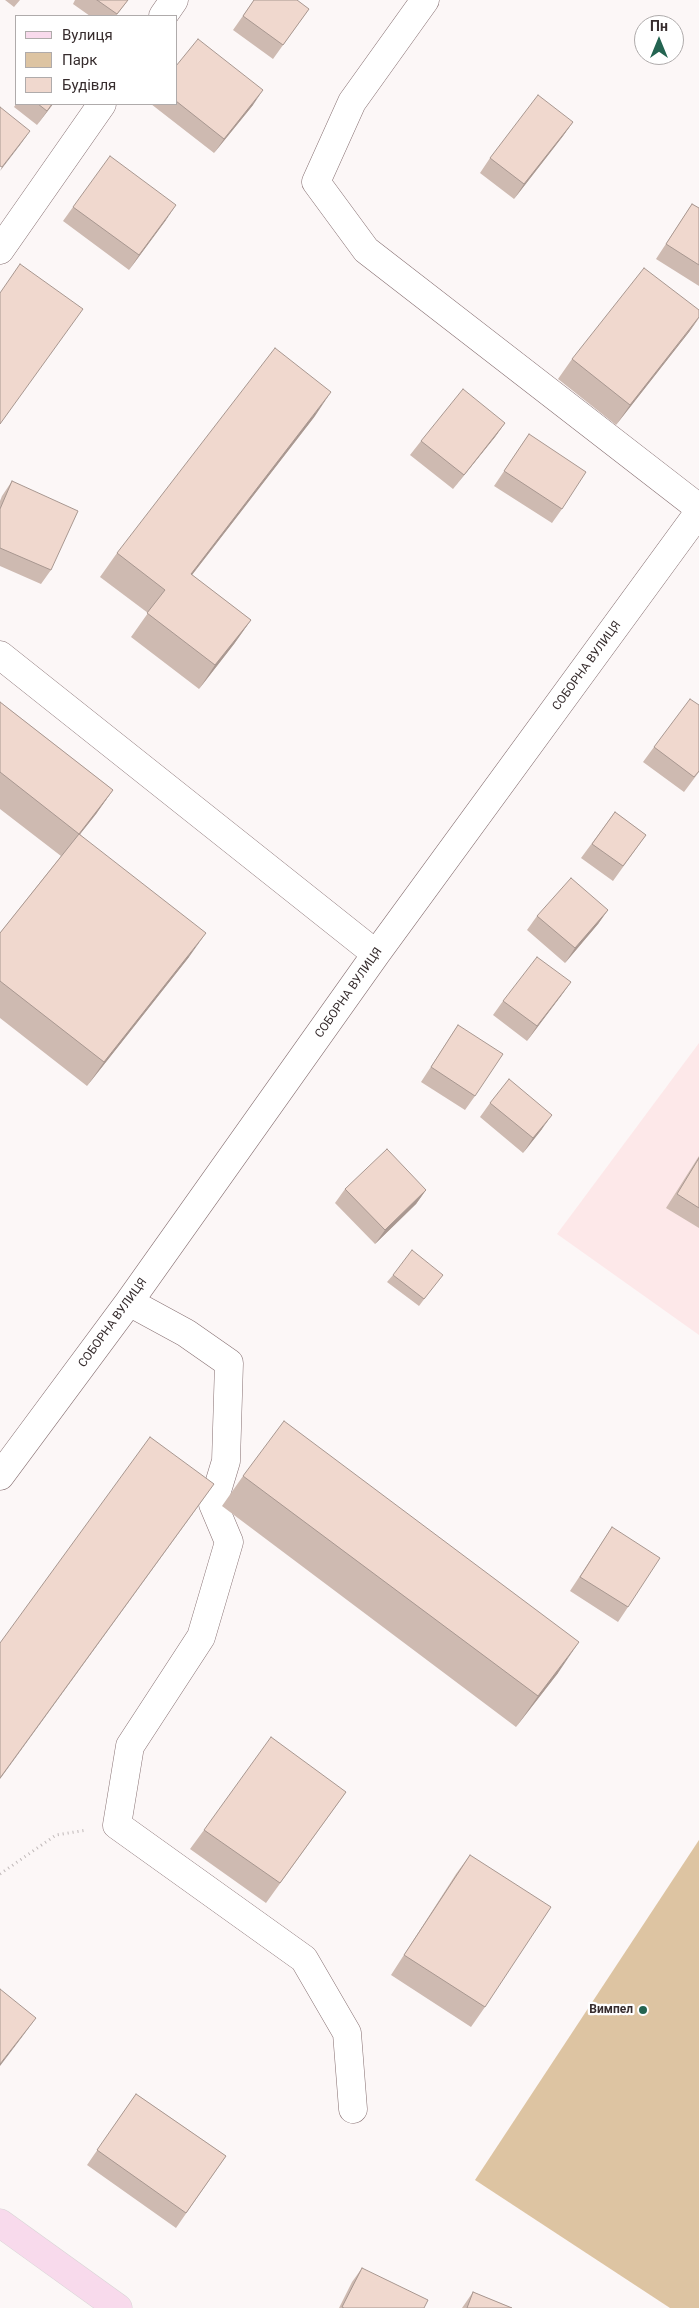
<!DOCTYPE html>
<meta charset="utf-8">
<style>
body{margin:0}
#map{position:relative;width:699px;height:2308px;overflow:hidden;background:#fcf7f7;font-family:Roboto,sans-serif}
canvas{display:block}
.legend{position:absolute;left:15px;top:15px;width:162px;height:90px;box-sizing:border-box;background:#fff;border:1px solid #afabab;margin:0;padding:6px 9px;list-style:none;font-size:15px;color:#372d2e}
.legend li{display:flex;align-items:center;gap:10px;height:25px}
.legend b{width:25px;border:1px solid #afabab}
.north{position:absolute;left:634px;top:15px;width:50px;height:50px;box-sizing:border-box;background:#fff;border:1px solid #afabab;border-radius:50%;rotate:0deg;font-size:14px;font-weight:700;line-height:20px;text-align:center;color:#372d2e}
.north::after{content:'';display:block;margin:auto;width:18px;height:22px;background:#246451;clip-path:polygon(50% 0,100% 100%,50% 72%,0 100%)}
</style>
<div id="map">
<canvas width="699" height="2308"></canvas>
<ul class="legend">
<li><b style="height:6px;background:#f8daec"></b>Вулиця</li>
<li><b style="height:14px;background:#ddc4a2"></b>Парк</li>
<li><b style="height:14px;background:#f0d8ce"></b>Будівля</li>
</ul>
<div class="north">Пн</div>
</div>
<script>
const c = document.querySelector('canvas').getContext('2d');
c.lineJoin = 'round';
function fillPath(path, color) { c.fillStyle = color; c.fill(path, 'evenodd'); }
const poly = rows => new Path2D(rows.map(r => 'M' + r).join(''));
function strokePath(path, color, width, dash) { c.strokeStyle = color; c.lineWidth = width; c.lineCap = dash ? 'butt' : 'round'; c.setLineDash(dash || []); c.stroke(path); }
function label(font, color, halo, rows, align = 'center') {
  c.font = font + ' Roboto,sans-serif'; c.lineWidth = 4.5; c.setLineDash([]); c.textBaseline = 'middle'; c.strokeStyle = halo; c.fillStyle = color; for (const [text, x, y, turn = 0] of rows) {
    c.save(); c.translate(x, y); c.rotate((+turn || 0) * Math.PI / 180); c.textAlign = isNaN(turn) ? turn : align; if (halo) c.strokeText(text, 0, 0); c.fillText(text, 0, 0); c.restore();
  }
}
fillPath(poly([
 [699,1043,699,1335,557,1234]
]), '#fde8e9');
fillPath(poly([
 [699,1840,699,2308,670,2308,475,2180]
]), '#ddc4a2');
const minor = poly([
 [425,0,352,102,316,182,366,250,699,508],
 [163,16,174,0],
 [0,250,102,104],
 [0,655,376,954],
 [129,1302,186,1333,229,1363,226,1461,213,1504,229,1542,201,1637,130,1746,117,1825,304,1959,347,2033,353,2109],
 [0,1476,129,1302,376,954,699,512]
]);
const major = poly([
 [0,2223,118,2308]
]);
strokePath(minor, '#866f71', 29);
strokePath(major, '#d7d5d5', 29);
strokePath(poly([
 [0,1874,56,1835,87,1830]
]), '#bfb8b8', 3, [1, 4]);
strokePath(minor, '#fff', 28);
strokePath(major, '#f8daec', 28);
fillPath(poly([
 [5,0,20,0,14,7],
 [75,0,128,0,116,16,90,16,73,4],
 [254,0,309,9,273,59,233,30],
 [176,66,253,105,214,153,151,104,176,104],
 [16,104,53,104,37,125,14,107],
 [573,122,563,136,514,199,480,173,490,158],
 [692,204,699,208,699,286,656,259],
 [73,207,166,220,129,270,63,221],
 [699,318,689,332,616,425,558,379,572,359],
 [315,416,192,575,251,620,234,644,199,689,131,637,148,613,100,577,117,553],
 [505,423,495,437,453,489,410,455,421,441],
 [529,434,562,509,552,523,494,486],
 [12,481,51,570,41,584,0,566,0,501,2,496],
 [0,702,113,790,96,814,80,834,189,957,87,1086,0,1018,0,933,61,856,0,809],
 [699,705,699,772,684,792,643,762,654,747],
 [615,812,646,835,613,881,581,858],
 [608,910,598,924,565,963,527,930,537,916],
 [571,982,527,1041,493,1015,503,1001],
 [458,1025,475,1096,465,1110,421,1082],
 [490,1103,542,1129,523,1153,480,1117],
 [699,1156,699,1228,666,1208],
 [345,1189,426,1190,416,1204,375,1244,335,1203],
 [393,1275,437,1282,419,1306,387,1282],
 [243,1476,558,1673,516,1727,222,1506],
 [612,1527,628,1607,618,1622,570,1591],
 [346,1792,266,1903,190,1849,204,1830],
 [470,1855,485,2007,471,2027,391,1975,456,1874],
 [136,2094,226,2156,176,2228,87,2165],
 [362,2268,424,2308,339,2308,352,2282],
 [473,2292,512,2308,462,2308]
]), '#cebab1');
fillPath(poly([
 [263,90,253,105,214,153,224,139],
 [52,104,53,104,37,125],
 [573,122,563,136,514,199,524,184],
 [30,131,20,145,0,171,2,167],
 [176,205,166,220,129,270,139,255],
 [699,318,689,332,616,425,630,405],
 [331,392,315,416,174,598,191,574],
 [505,423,495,437,453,489,464,475],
 [251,620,234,644,199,689,215,665],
 [113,790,96,814,62,857,79,834],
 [608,910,598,924,565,963,575,948],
 [206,933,189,957,87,1086,104,1062],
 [571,982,561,996,527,1041,537,1026],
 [552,1115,542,1129,523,1153,533,1138],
 [426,1190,416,1204,375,1244,385,1230],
 [214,1484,194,1512,0,1779,0,1778],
 [579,1642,558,1673,516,1727,538,1696],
 [36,2018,22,2037,0,2066,0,2064]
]), '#a89790');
const building = poly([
 [97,0,128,0,117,14,97,0],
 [254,0,297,0,309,9,283,45,243,16,254,0],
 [198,39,263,90,224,139,176,101,176,66,198,39],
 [538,95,573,122,524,184,490,158,538,95],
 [38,104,52,104,47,111,38,104],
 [0,107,30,131,2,167,0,166,0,107],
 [110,156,176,205,139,255,73,207,110,156],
 [692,204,699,208,699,265,666,244,692,204],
 [20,264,83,309,0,424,0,293,20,264],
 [644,268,699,310,699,317,630,405,572,359,644,268],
 [275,348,331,392,191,574,251,620,215,665,147,613,165,590,117,553,275,348],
 [463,389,505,423,464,475,421,441,463,389],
 [529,434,586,472,562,509,504,471,529,434],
 [12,481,78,511,51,570,0,548,0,509,12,481],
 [690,699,699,705,699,771,694,777,654,747,690,699],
 [0,702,113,790,79,834,206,933,104,1062,0,981,0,933,79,834,0,772,0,702],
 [615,812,646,835,623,866,592,844,615,812],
 [571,878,608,910,575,948,537,916,571,878],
 [537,957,571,982,537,1026,503,1001,537,957],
 [458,1025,503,1054,475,1096,431,1067,458,1025],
 [509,1079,552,1115,533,1138,490,1103,509,1079],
 [387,1149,426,1190,385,1230,345,1189,387,1149],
 [699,1158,699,1208,677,1194,699,1158],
 [412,1250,443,1275,424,1299,393,1275,412,1250],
 [284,1421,579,1642,538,1696,243,1476,284,1421],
 [150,1437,214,1484,0,1778,0,1643,150,1437],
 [612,1527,660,1558,628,1607,580,1577,612,1527],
 [271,1737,346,1792,280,1883,204,1830,271,1737],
 [470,1855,551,1907,485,2007,404,1955,470,1855],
 [0,1989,36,2018,0,2064,0,1989],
 [136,2094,226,2156,186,2213,97,2150,136,2094],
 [362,2268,428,2300,424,2308,344,2308,342,2307,362,2268],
 [473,2292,512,2308,467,2308,473,2292]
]);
fillPath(building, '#f0d8ce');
strokePath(building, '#a89790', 1);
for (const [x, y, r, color] of [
 [643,2010,5,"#246451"]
]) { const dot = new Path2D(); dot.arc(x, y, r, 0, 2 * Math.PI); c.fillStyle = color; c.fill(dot); strokePath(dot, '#fff', 2); }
label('12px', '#372d2e', '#fff', [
 ["СОБОРНА ВУЛИЦЯ",587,666,-54],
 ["СОБОРНА ВУЛИЦЯ",349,993,-55],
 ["СОБОРНА ВУЛИЦЯ",113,1323,-54]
]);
label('bold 12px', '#372d2e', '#fff', [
 ["Вимпел",633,2010]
], 'right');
</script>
